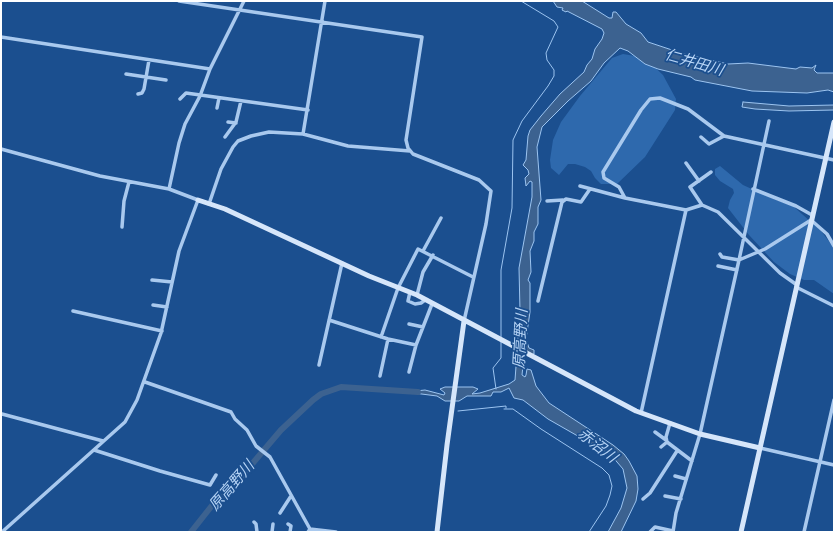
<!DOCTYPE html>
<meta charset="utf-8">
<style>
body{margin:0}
#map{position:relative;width:835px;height:533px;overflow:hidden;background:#1b4f8f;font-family:"PT Sans Narrow",sans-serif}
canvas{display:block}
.frame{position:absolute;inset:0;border:2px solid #fff;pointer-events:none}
</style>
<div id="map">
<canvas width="835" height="533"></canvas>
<div class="frame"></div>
</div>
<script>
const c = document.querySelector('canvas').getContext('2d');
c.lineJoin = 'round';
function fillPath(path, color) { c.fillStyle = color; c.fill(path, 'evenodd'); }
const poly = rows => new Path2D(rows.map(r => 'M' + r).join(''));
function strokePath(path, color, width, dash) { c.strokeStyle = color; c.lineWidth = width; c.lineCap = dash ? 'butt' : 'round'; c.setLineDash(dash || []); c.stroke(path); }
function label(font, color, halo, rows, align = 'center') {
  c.font = font + ' "PT Sans Narrow","Noto Sans JP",sans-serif'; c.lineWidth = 3.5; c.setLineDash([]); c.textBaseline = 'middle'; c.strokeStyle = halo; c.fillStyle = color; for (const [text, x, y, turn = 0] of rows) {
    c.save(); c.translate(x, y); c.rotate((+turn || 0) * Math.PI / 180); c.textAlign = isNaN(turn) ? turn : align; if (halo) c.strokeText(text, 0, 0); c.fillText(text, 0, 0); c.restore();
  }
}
fillPath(poly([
 [623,54,635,56,648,61,663,75,676,99,675,110,645,157,617,184,601,184,595,178,591,171,585,167,575,164,568,164,559,175,551,168,550,160,553,140,561,122,580,96,612,58],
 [720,166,743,185,776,200,793,206,821,231,834,248,834,294,814,280,804,280,790,274,774,262,749,235,728,208,730,200,734,193,733,189,720,181,715,175,715,169]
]), '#2e69ad');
const water = poly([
 [553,1,582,1,609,18,612,18,613,12,616,12,626,24,641,33,648,42,684,54,728,64,748,63,796,69,800,67,812,68,816,65,814,70,817,73,834,73,834,92,828,90,807,93,752,91,695,80,691,77,658,69,645,64,628,51,620,48,604,63,591,81,568,101,542,127,537,147,541,200,538,207,538,224,534,232,534,241,530,251,531,272,528,280,530,283,530,312,526,339,529,348,534,350,534,354,524,356,522,375,525,377,526,375,527,369,531,370,536,386,549,403,613,445,624,454,629,461,637,476,638,489,636,501,621,532,608,532,621,508,627,488,623,469,611,455,548,419,523,400,514,398,509,388,501,392,493,392,491,396,467,396,459,401,445,401,437,396,406,392,425,390,444,395,445,393,440,389,445,387,473,387,478,389,472,394,480,393,509,384,515,380,520,311,519,268,532,197,532,182,530,181,526,186,525,178,529,174,528,170,523,165,526,160,528,136,530,130,541,116,560,94,584,72,587,65,592,59,595,49,602,39,604,33,602,29,567,11,566,12,562,10,563,8,557,7,553,1],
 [743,102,789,106,834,105,834,110,789,111,755,109,742,107,743,102]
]);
fillPath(water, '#3c6290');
strokePath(water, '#9cc4f0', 1);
strokePath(poly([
 [501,338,501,270,512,208,513,140,522,121,548,86,554,76,554,70,547,60,546,53,558,27,554,21,521,1],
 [496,389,493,368,501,358,501,341],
 [504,409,513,409,541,429,602,468,609,475,612,486,610,495,606,506,589,532],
 [458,411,506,406,506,408]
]), '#9cc4f0', 1);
strokePath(poly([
 [191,532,214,503,221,499,235,484,281,430,313,400,321,394,341,387,418,392]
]), '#3c6290', 6);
strokePath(poly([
 [179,1,422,37,406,140,408,148,413,154,479,180,491,191,486,224,464,321],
 [1,37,210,69],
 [126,74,166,80],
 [138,94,142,93,144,89,149,60],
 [180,99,186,93,308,110],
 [217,108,219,98],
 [228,122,236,123],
 [303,134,325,1],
 [225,137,236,122,241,101],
 [701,137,709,144,724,136,834,160],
 [1,149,100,176,169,189],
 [686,163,699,181],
 [580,186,625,198,686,210,641,413],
 [753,189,796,206,812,215],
 [625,198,619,187,604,178,603,172,641,110,650,99,660,98,688,109,724,136],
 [547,201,563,200],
 [209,204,221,169,233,147,238,141,251,136,269,132,303,134,348,146,410,151],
 [702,205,690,187,711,172],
 [686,210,702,205,718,212,780,273,797,285],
 [122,227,124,201,129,182],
 [423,251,441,218],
 [720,254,722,257,739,260,769,121],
 [718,266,737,270],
 [152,280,172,282],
 [796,287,834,306],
 [410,292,408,301,415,304,421,303,425,300],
 [417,295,423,272,433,255],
 [538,301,562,202,566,199,581,202,590,189],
 [153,305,167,307],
 [73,311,162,331],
 [329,320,388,339,416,345],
 [409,324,423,327],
 [381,337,398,288,418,249,473,277],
 [319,365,342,263],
 [409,372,416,345,432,304],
 [380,376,388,339],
 [145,382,231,412,235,419,247,430,256,446,270,457,310,529,308,532],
 [2,414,103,441],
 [670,423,666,437,667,442,692,461],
 [655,432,666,440],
 [661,447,667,442],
 [760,448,834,465],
 [94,450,160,471,210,485,216,475],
 [675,476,686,479],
 [665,496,681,499],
 [643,499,650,493,677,451],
 [280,513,291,496],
 [254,522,256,524,257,532],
 [288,524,291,526,290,532],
 [310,529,336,532],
 [2,532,125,422,137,400,161,333,179,251,198,200,169,189,179,143,185,124,200,96,210,69,244,1],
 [272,532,273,524],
 [650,532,655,527,673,531],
 [673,532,676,513,700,434,739,260,765,249,811,220,827,234,834,246],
 [804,532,834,400]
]), '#a9c9ee', 3.5);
strokePath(poly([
 [198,200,225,209,369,276,417,295,636,411,700,434,760,448],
 [437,532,447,445,464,321],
 [741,532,834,122]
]), '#d6e6fa', 5);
label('italic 15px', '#b5d3f5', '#1b4f8f', [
 ["仁井田川",694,63,16],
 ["原高野川",521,339,-87],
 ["赤沼川",597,446,38],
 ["原高野川",232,486,-49]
]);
</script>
